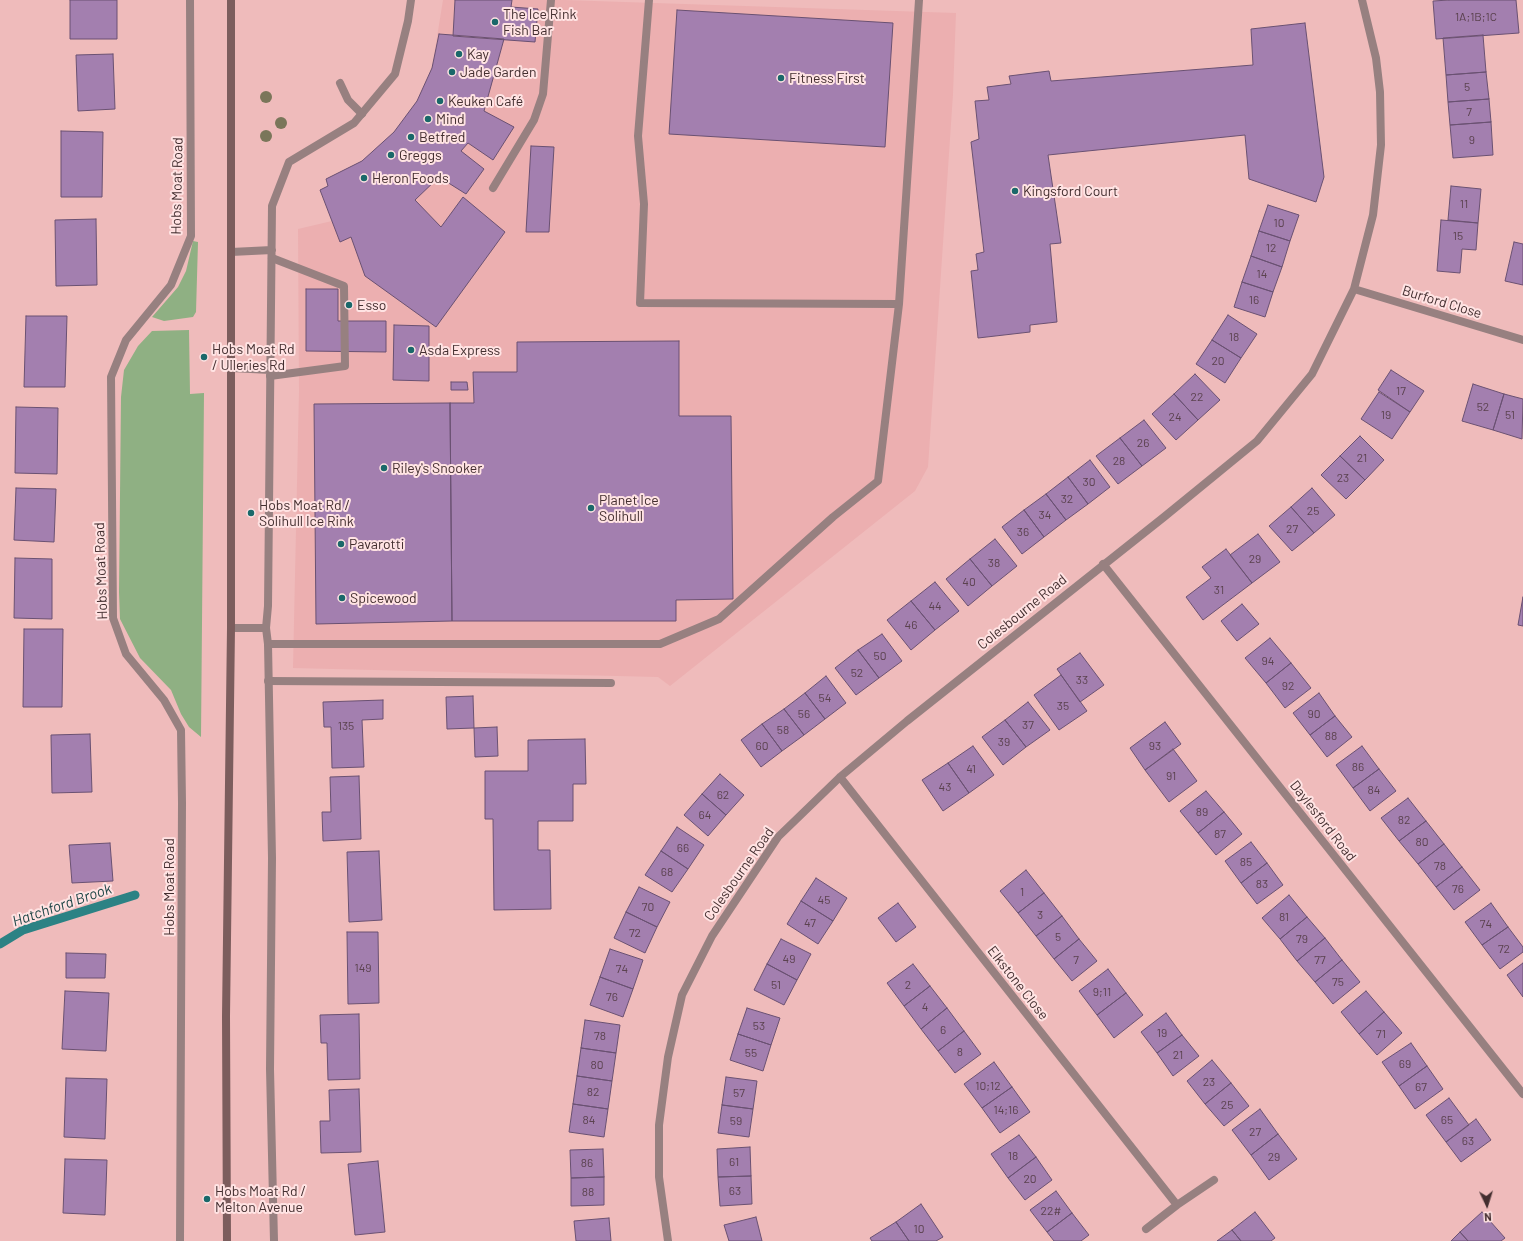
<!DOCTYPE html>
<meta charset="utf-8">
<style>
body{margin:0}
#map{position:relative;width:1523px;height:1241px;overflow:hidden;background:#efbbbb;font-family:Barlow,sans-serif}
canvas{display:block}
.north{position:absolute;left:1467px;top:1185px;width:40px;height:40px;-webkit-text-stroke:3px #ffe3e3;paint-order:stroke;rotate:176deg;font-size:11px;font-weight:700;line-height:16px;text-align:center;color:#432e2f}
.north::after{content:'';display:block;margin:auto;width:14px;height:18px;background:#432e2f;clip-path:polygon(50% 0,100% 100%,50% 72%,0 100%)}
</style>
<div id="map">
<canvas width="1523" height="1241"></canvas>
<div class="north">N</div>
</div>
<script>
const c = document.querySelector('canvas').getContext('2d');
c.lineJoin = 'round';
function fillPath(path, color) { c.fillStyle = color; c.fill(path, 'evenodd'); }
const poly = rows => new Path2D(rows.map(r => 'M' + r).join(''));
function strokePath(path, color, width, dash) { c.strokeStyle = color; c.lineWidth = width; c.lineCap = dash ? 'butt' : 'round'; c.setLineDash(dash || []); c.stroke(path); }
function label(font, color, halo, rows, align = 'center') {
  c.font = font + ' Barlow,sans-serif'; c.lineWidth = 4; c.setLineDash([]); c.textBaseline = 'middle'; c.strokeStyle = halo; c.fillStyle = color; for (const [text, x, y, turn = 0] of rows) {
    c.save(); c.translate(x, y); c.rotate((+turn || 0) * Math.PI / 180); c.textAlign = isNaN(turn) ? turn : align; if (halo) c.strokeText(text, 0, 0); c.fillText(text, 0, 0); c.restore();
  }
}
fillPath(poly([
 [443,0,564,0,956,13,953,94,928,467,915,491,670,686,658,677,293,668,299,391,298,229,332,221,320,190,328,186,326,179,362,161,394,132,417,101,432,68]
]), '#ecafb0');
fillPath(poly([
 [193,241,198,242,196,312,193,317,164,321,152,317,178,287,186,271],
 [189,330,190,394,204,393,201,737,189,727,181,714,171,690,140,658,120,619,119,592,121,397,124,370,138,346,152,331]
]), '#8fb083');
strokePath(poly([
 [0,944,23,930,135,895]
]), '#2c8284', 9);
const building = poly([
 [70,0,117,0,117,39,70,39,70,0],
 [455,0,512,0,511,7,538,9,535,42,453,36,455,0],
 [1449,0,1516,0,1519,33,1436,39,1433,1,1449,0],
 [677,10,893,23,885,147,669,134,677,10],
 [1305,23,1324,177,1316,202,1249,179,1245,135,1048,155,1061,243,1050,244,1057,322,1030,325,1030,332,978,338,971,271,978,270,976,254,984,252,971,142,979,139,975,101,989,100,987,87,1011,84,1009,76,1049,71,1051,81,1253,65,1251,29,1305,23],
 [439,34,504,39,484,111,514,127,493,160,468,143,461,151,484,169,466,194,439,177,415,200,441,227,463,197,505,232,436,327,365,276,351,237,340,242,320,190,328,186,326,179,362,161,394,132,417,101,432,68,439,34],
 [1483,35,1486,72,1446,75,1443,38,1483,35],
 [113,54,115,109,78,111,76,55,113,54],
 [1486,72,1489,99,1448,102,1446,75,1486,72],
 [1489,99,1491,122,1450,125,1448,102,1489,99],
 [1491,122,1493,155,1453,158,1450,125,1491,122],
 [61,131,103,132,102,197,61,197,61,131],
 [531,146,554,147,549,232,526,232,531,146],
 [1451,186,1481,189,1478,223,1448,220,1451,186],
 [1268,205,1299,215,1290,241,1259,231,1268,205],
 [96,219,97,285,56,286,55,220,96,219],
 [1441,220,1478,223,1476,250,1462,249,1460,273,1437,271,1441,220],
 [1259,231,1290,241,1282,267,1251,256,1259,231],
 [1514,242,1523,244,1523,285,1505,281,1514,242],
 [1251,256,1282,267,1273,292,1242,282,1251,256],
 [1242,282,1273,292,1265,317,1234,307,1242,282],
 [306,289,338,289,338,321,386,321,386,352,306,351,306,289],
 [1228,315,1257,334,1241,358,1212,340,1228,315],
 [26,316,67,316,65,387,24,387,26,316],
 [394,325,429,326,429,381,393,380,394,325],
 [1212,340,1241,358,1225,383,1196,364,1212,340],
 [679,341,679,416,731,416,733,599,676,600,676,621,452,621,450,403,474,403,473,372,517,372,517,342,679,341],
 [1391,370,1424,391,1410,412,1378,390,1391,370],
 [1195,374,1220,400,1198,420,1174,394,1195,374],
 [451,382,467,382,468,390,451,390,451,382],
 [1473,384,1504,394,1493,430,1462,421,1473,384],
 [1379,392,1410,412,1392,439,1361,419,1379,392],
 [1174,394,1198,420,1176,440,1152,414,1174,394],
 [1504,394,1523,399,1522,439,1493,430,1504,394],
 [450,403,452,621,316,624,314,404,450,403],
 [16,407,58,408,57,474,15,473,16,407],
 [1144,420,1166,448,1142,466,1120,438,1144,420],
 [1360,436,1384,460,1365,480,1340,456,1360,436],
 [1120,438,1142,466,1118,484,1096,456,1120,438],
 [1340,456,1365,480,1346,499,1321,475,1340,456],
 [1090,460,1110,487,1088,504,1068,477,1090,460],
 [1068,477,1088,504,1066,520,1046,494,1068,477],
 [16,488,56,489,54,542,14,540,16,488],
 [1312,488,1335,515,1314,533,1291,507,1312,488],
 [1046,494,1066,520,1044,537,1024,510,1046,494],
 [1291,507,1314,533,1292,551,1269,526,1291,507],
 [1024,510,1044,537,1022,554,1002,527,1024,510],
 [1258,534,1280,562,1252,583,1230,555,1258,534],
 [995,539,1017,566,992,586,970,559,995,539],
 [1226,549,1252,583,1203,620,1186,597,1211,578,1202,567,1226,549],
 [15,558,52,559,52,619,14,618,15,558],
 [970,559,992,586,968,606,946,579,970,559],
 [935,582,959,611,935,630,911,601,935,582],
 [1523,597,1523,626,1518,625,1523,597],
 [911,601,935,630,911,650,887,620,911,601],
 [1242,604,1259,624,1237,641,1221,621,1242,604],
 [24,629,63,629,62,707,23,707,24,629],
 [882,634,902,661,879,678,858,650,882,634],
 [1270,638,1291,663,1266,683,1245,658,1270,638],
 [858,650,879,678,856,695,835,668,858,650],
 [1080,653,1104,685,1080,702,1057,669,1080,653],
 [1291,663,1311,688,1285,708,1266,683,1291,663],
 [1061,675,1087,711,1059,730,1034,695,1061,675],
 [826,676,846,703,825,719,805,693,826,676],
 [805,693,825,719,804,735,784,709,805,693],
 [1319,693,1335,716,1310,735,1293,713,1319,693],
 [473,696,474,728,447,729,446,697,473,696],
 [383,700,383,719,362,720,364,767,332,768,331,727,324,727,323,702,383,700],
 [1028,702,1050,730,1026,747,1005,720,1028,702],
 [784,709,804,735,782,751,762,724,784,709],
 [1335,716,1352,737,1327,757,1310,735,1335,716],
 [1005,720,1026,747,1003,765,982,737,1005,720],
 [1165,722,1181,744,1145,770,1130,748,1165,722],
 [762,724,782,751,761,767,741,740,762,724],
 [497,727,498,756,475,757,474,728,497,727],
 [90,734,92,792,52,793,51,735,90,734],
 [585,739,586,784,573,784,573,821,538,821,538,850,550,850,551,909,494,910,493,819,485,819,485,771,528,771,528,740,585,739],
 [973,746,994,775,969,793,948,763,973,746],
 [1362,746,1379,769,1353,788,1336,765,1362,746],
 [1173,749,1197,781,1169,802,1145,770,1173,749],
 [948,763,969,793,943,811,922,780,948,763],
 [1379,769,1396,791,1370,811,1353,788,1379,769],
 [720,774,744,795,726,815,702,794,720,774],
 [359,776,361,839,323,841,322,812,331,812,330,777,359,776],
 [1206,791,1224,812,1198,833,1180,811,1206,791],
 [702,794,726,815,708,836,684,815,702,794],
 [1408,798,1426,821,1399,841,1381,818,1408,798],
 [1224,812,1242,834,1216,855,1198,833,1224,812],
 [1426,821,1444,844,1418,864,1399,841,1426,821],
 [677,827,704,845,688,869,661,851,677,827],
 [1251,842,1267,863,1241,883,1225,861,1251,842],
 [110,843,113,881,72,883,69,845,110,843],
 [1444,844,1462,867,1436,887,1418,864,1444,844],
 [379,851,382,920,349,922,347,852,379,851],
 [661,851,688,869,672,892,645,875,661,851],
 [1267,863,1283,885,1257,904,1241,883,1267,863],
 [1462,867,1480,890,1454,910,1436,887,1462,867],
 [1026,870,1044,893,1018,913,1000,891,1026,870],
 [816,878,847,898,833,921,801,901,816,878],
 [639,887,670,902,657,927,626,912,639,887],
 [1044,893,1062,916,1036,936,1018,913,1044,893],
 [1289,895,1307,917,1280,939,1262,918,1289,895],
 [801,901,833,921,818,944,787,924,801,901],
 [898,903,916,927,896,942,878,918,898,903],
 [1491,903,1508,927,1482,945,1465,922,1491,903],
 [626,912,657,927,645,953,614,938,626,912],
 [1062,916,1079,939,1054,959,1036,936,1062,916],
 [1307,917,1325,938,1297,961,1280,939,1307,917],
 [1508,927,1523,947,1523,952,1500,969,1482,945,1508,927],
 [347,932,378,932,379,1003,348,1004,347,932],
 [1325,938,1342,960,1315,982,1297,961,1325,938],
 [781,939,811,954,797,980,767,964,781,939],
 [1079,939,1097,961,1072,981,1054,959,1079,939],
 [610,949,643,960,633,989,600,977,610,949],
 [66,953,106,954,105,978,66,978,66,953],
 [1342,960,1360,982,1333,1004,1315,982,1342,960],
 [1523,963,1523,997,1507,975,1523,963],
 [767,964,797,980,784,1005,754,990,767,964],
 [913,964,930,986,904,1006,887,983,913,964],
 [1108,969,1126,993,1097,1015,1079,991,1108,969],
 [600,977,633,989,623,1017,590,1005,600,977],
 [930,986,947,1008,921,1029,904,1006,930,986],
 [65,991,109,993,106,1051,62,1049,65,991],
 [1366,991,1384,1012,1359,1034,1341,1012,1366,991],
 [1126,993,1143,1015,1114,1038,1097,1015,1126,993],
 [747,1008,780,1018,771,1045,738,1034,747,1008],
 [947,1008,964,1031,938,1051,921,1029,947,1008],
 [1384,1012,1402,1033,1377,1055,1359,1034,1384,1012],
 [1166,1013,1182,1035,1157,1053,1141,1032,1166,1013],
 [359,1014,360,1079,328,1080,327,1043,321,1043,320,1015,359,1014],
 [585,1020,620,1025,616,1053,581,1048,585,1020],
 [964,1031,981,1054,955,1073,938,1051,964,1031],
 [738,1034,771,1045,763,1071,730,1060,738,1034],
 [1182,1035,1199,1056,1173,1076,1157,1053,1182,1035],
 [1411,1043,1427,1066,1399,1086,1382,1062,1411,1043],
 [581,1048,616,1053,612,1081,577,1076,581,1048],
 [1212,1060,1231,1083,1205,1104,1187,1081,1212,1060],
 [994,1062,1012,1087,982,1108,964,1084,994,1062],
 [1427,1066,1443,1089,1415,1109,1399,1086,1427,1066],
 [577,1076,612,1081,608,1109,573,1104,577,1076],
 [726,1077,757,1081,753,1109,722,1105,726,1077],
 [66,1078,107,1079,105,1139,64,1137,66,1078],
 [1231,1083,1249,1106,1224,1126,1205,1104,1231,1083],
 [1012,1087,1030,1112,1000,1133,982,1108,1012,1087],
 [359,1089,361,1152,321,1153,320,1121,330,1121,329,1090,359,1089],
 [1449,1098,1469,1125,1446,1142,1426,1115,1449,1098],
 [573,1104,608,1109,604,1137,569,1132,573,1104],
 [722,1105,753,1109,749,1137,718,1133,722,1105],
 [1260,1109,1278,1134,1251,1155,1232,1130,1260,1109],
 [1476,1119,1491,1140,1461,1162,1446,1142,1476,1119],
 [1278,1134,1297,1159,1269,1180,1251,1155,1278,1134],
 [1019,1135,1036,1157,1008,1178,991,1154,1019,1135],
 [750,1147,751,1176,718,1177,717,1149,750,1147],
 [603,1149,604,1177,571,1178,570,1150,603,1149],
 [1036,1157,1052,1180,1025,1200,1008,1178,1036,1157],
 [65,1159,107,1160,105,1215,63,1213,65,1159],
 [378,1161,385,1232,355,1235,348,1164,378,1161],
 [751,1176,752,1204,720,1206,718,1177,751,1176],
 [604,1177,604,1205,571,1206,571,1178,604,1177],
 [1056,1191,1072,1213,1047,1232,1030,1210,1056,1191],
 [921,1204,943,1237,936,1241,909,1241,896,1222,921,1204],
 [1255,1212,1275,1238,1271,1241,1241,1241,1232,1230,1255,1212],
 [1482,1212,1505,1238,1501,1241,1468,1241,1460,1232,1482,1212],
 [1072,1213,1089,1235,1081,1241,1054,1241,1047,1232,1072,1213],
 [756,1217,762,1241,729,1241,724,1225,756,1217],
 [609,1218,611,1241,576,1241,574,1221,609,1218],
 [896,1222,909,1241,872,1241,870,1238,896,1222],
 [1232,1230,1241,1241,1217,1241,1232,1230],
 [1460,1232,1468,1241,1451,1241,1460,1232]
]);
fillPath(building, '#a37faf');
strokePath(building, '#6a5172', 1);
strokePath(poly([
 [649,0,638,136,644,204,640,303,899,304],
 [340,83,348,100,362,114],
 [493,188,534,120,543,94,551,0],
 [270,376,345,366,344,286,272,258],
 [268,644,660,644,719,619,833,517,878,481,899,304,919,0],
 [268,681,611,683]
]), '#978080', 8);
strokePath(poly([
 [231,252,272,250],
 [1354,289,1523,340],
 [232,368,270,370],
 [1103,564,1523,1094],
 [231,628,266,628],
 [840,777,1177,1205],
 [1146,1229,1177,1205,1214,1180],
 [180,1241,182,803,181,730,164,700,126,654,113,618,111,377,126,340,171,285,191,236,190,0],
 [274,1241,270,1069,272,858,268,644,266,628,268,606,272,206,289,162,354,123,395,74,408,21,411,0],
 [668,1241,659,1177,659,1125,668,1057,682,995,712,936,778,837,840,777,907,721,1164,517,1257,441,1312,374,1354,289,1373,215,1381,145,1380,92,1376,58,1362,0]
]), '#978080', 8);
strokePath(poly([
 [227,1241,226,1016,231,628,231,0]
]), '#7c5d5d', 8);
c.fillStyle = '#7a765a';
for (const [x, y] of [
 [266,97],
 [281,123],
 [266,136]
]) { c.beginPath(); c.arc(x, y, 6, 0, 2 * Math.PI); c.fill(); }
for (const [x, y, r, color] of [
 [495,22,4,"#1a686a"],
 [459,54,4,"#1a686a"],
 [452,72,4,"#1a686a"],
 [781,78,4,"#1a686a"],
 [440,101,4,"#1a686a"],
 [428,119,4,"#1a686a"],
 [411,137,4,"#1a686a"],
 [391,155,4,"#1a686a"],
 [364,178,4,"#1a686a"],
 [1015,191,4,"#1a686a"],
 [349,305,4,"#1a686a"],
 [411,350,4,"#1a686a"],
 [204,357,4,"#1a686a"],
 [384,468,4,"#1a686a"],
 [591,508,4,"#1a686a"],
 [251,513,4,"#1a686a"],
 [341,544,4,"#1a686a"],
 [342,598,4,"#1a686a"],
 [207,1199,4,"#1a686a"]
]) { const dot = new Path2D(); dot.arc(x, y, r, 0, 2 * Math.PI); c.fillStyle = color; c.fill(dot); strokePath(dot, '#ffe3e3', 1.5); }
label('12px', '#5b424f', null, [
 ["1A;1B;1C",1476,17],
 ["5",1467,87],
 ["7",1469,112],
 ["9",1472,140],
 ["11",1464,204],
 ["10",1279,223],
 ["15",1458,236],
 ["12",1271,248],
 ["14",1262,274],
 ["16",1254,300],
 ["18",1234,337],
 ["20",1218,361],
 ["17",1401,391],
 ["22",1197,397],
 ["52",1483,407],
 ["19",1386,415],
 ["51",1510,415],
 ["24",1175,417],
 ["26",1143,443],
 ["21",1362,458],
 ["28",1119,461],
 ["23",1343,478],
 ["30",1089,482],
 ["32",1067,499],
 ["25",1313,511],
 ["34",1045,515],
 ["27",1292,529],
 ["36",1023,532],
 ["29",1255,559],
 ["38",994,563],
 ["40",969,582],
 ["31",1219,590],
 ["44",935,606],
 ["46",911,625],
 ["50",880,656],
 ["94",1268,661],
 ["52",857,673],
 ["33",1082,680],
 ["92",1288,686],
 ["54",825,698],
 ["35",1063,706],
 ["56",804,714],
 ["90",1314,714],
 ["37",1028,725],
 ["135",346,726],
 ["58",783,730],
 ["88",1331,736],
 ["39",1004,742],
 ["60",762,746],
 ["93",1155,746],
 ["86",1358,767],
 ["41",971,769],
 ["91",1171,776],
 ["43",945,787],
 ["84",1374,790],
 ["62",723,795],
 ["89",1202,812],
 ["64",705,815],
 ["82",1404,820],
 ["87",1220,834],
 ["80",1422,842],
 ["66",683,848],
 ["85",1246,862],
 ["78",1440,866],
 ["68",667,872],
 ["83",1262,884],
 ["76",1458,889],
 ["1",1022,892],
 ["45",824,900],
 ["70",648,907],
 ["3",1040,915],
 ["81",1284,917],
 ["47",810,923],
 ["74",1486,924],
 ["72",635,933],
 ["5",1058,937],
 ["79",1302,939],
 ["72",1504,949],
 ["49",789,959],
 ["7",1076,960],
 ["77",1320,960],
 ["149",363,968],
 ["74",622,969],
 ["75",1338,982],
 ["51",776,985],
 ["2",908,985],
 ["9;11",1102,992],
 ["76",612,997],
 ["4",925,1007],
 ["53",759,1026],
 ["6",943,1030],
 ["19",1162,1033],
 ["71",1381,1034],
 ["78",600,1036],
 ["8",960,1052],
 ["55",751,1053],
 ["21",1178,1055],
 ["69",1405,1064],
 ["80",597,1065],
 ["23",1209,1082],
 ["10;12",988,1086],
 ["67",1421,1087],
 ["82",593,1092],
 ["57",739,1093],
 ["25",1227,1105],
 ["14;16",1006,1110],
 ["84",589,1120],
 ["65",1447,1120],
 ["59",736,1121],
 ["27",1255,1132],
 ["63",1468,1141],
 ["18",1013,1156],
 ["29",1274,1157],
 ["61",734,1162],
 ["86",587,1163],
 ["20",1030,1179],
 ["63",735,1191],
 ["88",588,1192],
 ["22#",1051,1211],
 ["10",919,1229]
]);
label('14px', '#432e2f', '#ffe3e3', [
 ["The Ice Rink",503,14],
 ["Fish Bar",503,30],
 ["Kay",467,54],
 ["Jade Garden",460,72],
 ["Fitness First",789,78],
 ["Keuken Café",448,101],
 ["Mind",436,119],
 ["Betfred",419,137],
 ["Greggs",399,155],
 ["Heron Foods",372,178],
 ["Kingsford Court",1023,191],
 ["Esso",357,305],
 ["Hobs Moat Rd",212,349],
 ["/ Ulleries Rd",212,365],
 ["Asda Express",419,350],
 ["Riley's Snooker",392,468],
 ["Planet Ice",599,500],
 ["Solihull",599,516],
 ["Hobs Moat Rd /",259,505],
 ["Solihull Ice Rink",259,521],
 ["Pavarotti",349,544],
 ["Spicewood",350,598],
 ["Hobs Moat Rd /",215,1191],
 ["Melton Avenue",215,1207]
], 'left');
label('14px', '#432e2f', '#ffe3e3', [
 ["Hobs Moat Road",177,186,-89],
 ["Burford Close",1442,302,17],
 ["Hobs Moat Road",101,571,-92],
 ["Colesbourne Road",1022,612,-39],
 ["Daylesford Road",1323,821,52],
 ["Colesbourne Road",739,874,-55],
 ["Hobs Moat Road",169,887,-90],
 ["Elkstone Close",1018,983,52]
]);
label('italic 15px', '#1e4546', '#ffe3e3', [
 ["Hatchford Brook",62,905,-19]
]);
</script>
